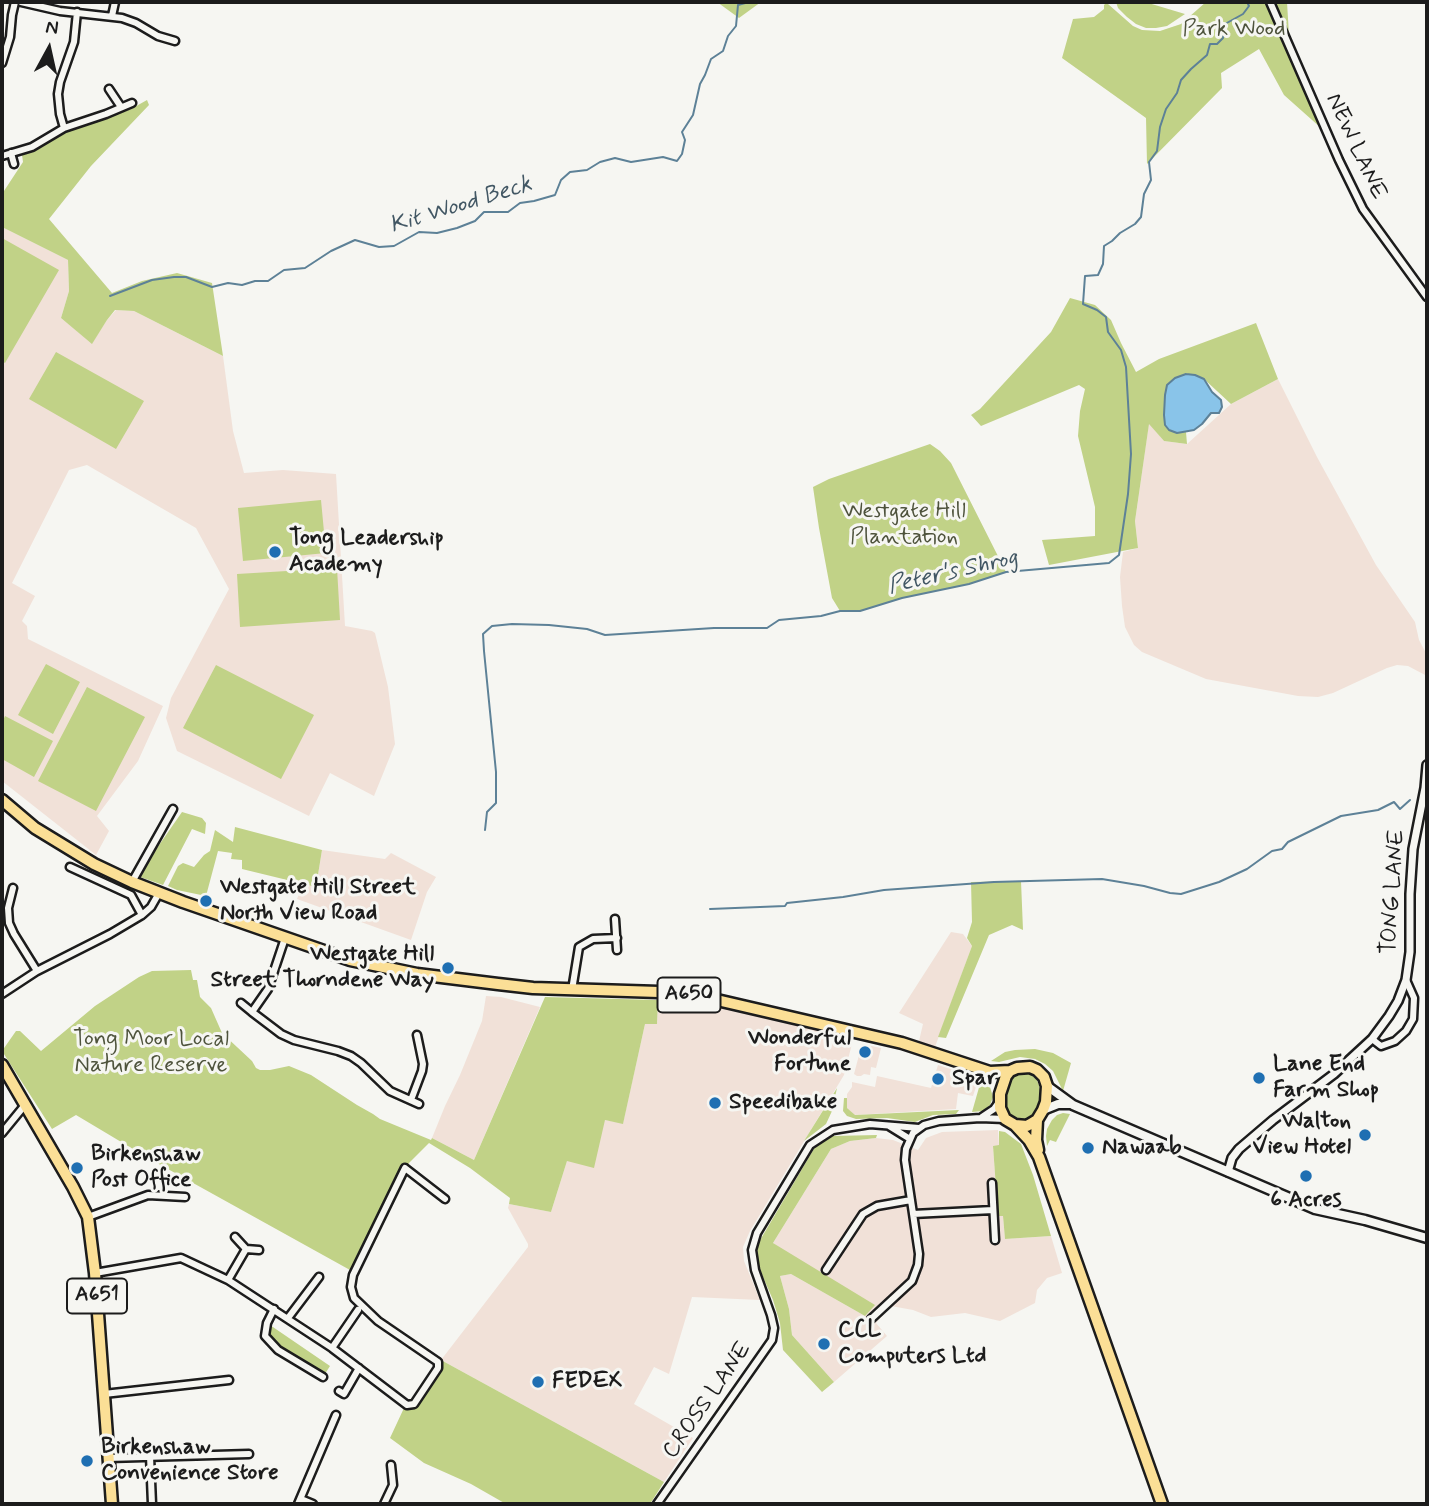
<!DOCTYPE html>
<style>
body{margin:0}
#map{position:relative;width:1429px;height:1506px;overflow:hidden;background:#f6f6f2;font-family:Mynerve,sans-serif}
canvas{display:block}
.frame{position:absolute;inset:0;border:4px solid #1c1c1c;pointer-events:none}
.north{position:absolute;left:14px;top:14px;width:70px;height:70px;-webkit-text-stroke:5px #f6f6f2;paint-order:stroke;rotate:8deg;font-size:19px;font-weight:700;line-height:28px;text-align:center;color:#1c1c1c}
.north::after{content:'';display:block;margin:auto;width:24px;height:32px;background:#1c1c1c;clip-path:polygon(50% 0,100% 100%,50% 72%,0 100%)}
</style>
<div id="map">
<canvas width="1429" height="1506"></canvas>
<div class="frame"></div>
<div class="north">N</div>
</div>
<script>
const c = document.querySelector('canvas').getContext('2d');
c.lineJoin = 'round';
function fillPath(path, color) { c.fillStyle = color; c.fill(path, 'evenodd'); }
const poly = rows => new Path2D(rows.map(r => 'M' + r).join(''));
function strokePath(path, color, width, dash) { c.strokeStyle = color; c.lineWidth = width; c.lineCap = dash ? 'butt' : 'round'; c.setLineDash(dash || []); c.stroke(path); }
function label(font, color, halo, rows, align = 'center') {
  c.font = font + ' Mynerve,sans-serif'; c.lineWidth = 6; c.setLineDash([]); c.textBaseline = 'middle'; c.strokeStyle = halo; c.fillStyle = color; for (const [text, x, y, turn = 0] of rows) {
    c.save(); c.translate(x, y); c.rotate((+turn || 0) * Math.PI / 180); c.textAlign = isNaN(turn) ? turn : align; if (halo) c.strokeText(text, 0, 0); c.fillText(text, 0, 0); c.restore();
  }
}
fillPath(poly([
 [2,227,68,260,69,291,61,318,92,343,107,320,116,310,134,311,223,356,233,431,244,473,283,470,336,474,345,626,372,631,375,633,388,687,395,744,374,796,330,773,309,816,177,751,166,718,171,698,229,589,196,528,87,465,69,470,12,583,35,596,22,621,27,626,28,639,163,706,138,761,97,816,109,831,96,855,2,781],
 [1278,379,1317,457,1376,565,1415,622,1419,640,1427,655,1427,676,1408,666,1397,665,1387,668,1333,693,1318,697,1298,696,1206,679,1142,652,1134,645,1125,627,1122,606,1120,577,1123,552,1138,548,1135,521,1149,423,1164,441,1187,444,1231,404],
 [322,850,385,859,391,853,436,877,427,892,411,940,297,899,303,884,316,887],
 [951,932,963,934,972,946,935,1047,919,1041,923,1024,899,1013],
 [486,996,501,997,540,1007,474,1160,432,1138,445,1106,460,1075,482,1021],
 [658,1000,703,1004,854,1036,844,1075,750,1231,743,1247,744,1261,760,1300,692,1297,669,1374,654,1367,634,1404,693,1438,664,1482,441,1360,528,1247,528,1244,508,1208,509,1204,551,1212,567,1161,605,1120,623,1123,645,1024,657,1024],
 [862,1044,881,1048,876,1068,871,1067,870,1075,864,1074,861,1076,857,1076,854,1074],
 [938,1065,979,1078,973,1096,958,1093,956,1109,854,1115,847,1108,847,1094,852,1087,852,1082,875,1087,877,1076,931,1088],
 [998,1130,999,1146,993,1146,998,1216,1003,1216,1005,1239,1051,1236,1062,1273,1047,1278,1037,1290,1035,1303,1000,1321,965,1313,931,1317,913,1310,891,1306,876,1323,887,1336,834,1382,792,1335,789,1309,780,1276,791,1274,865,1316,773,1243,831,1149,850,1141,876,1138,893,1140,918,1150,926,1138,942,1132]
]), '#f1e1d8');
fillPath(poly([
 [717,2,761,2,739,18],
 [1116,2,1145,2,1185,14,1167,26,1156,28,1146,28,1136,24,1127,17,1118,8],
 [1206,2,1287,2,1289,35,1283,38,1321,128,1284,95,1259,49,1221,73,1222,88,1147,164,1146,118,1062,58,1073,19,1094,17,1104,9,1104,5,1106,3,1108,4,1133,26,1142,30,1160,31,1181,24],
 [147,100,149,105,91,166,49,219,112,293,142,281,177,273,212,283,223,356,134,311,115,310,107,320,92,344,61,318,69,291,68,260,2,227,2,194,23,162,22,155,42,147,64,133,131,109],
 [2,238,59,270,5,363,2,361],
 [1070,298,1095,305,1111,320,1121,343,1136,372,1159,359,1256,323,1278,379,1231,404,1204,379,1165,395,1164,415,1165,425,1169,430,1177,433,1186,432,1187,444,1164,441,1149,424,1135,521,1138,548,1049,565,1042,540,1095,536,1095,507,1078,436,1080,411,1085,389,1079,385,981,426,971,415,980,409,1051,332],
 [56,352,144,401,116,449,29,399],
 [930,444,940,451,951,463,1006,572,969,584,902,598,860,611,840,611,832,598,819,528,813,487,829,479],
 [321,500,326,553,243,561,238,508],
 [337,568,340,620,240,627,237,574],
 [46,664,80,682,53,734,18,715],
 [216,665,314,715,281,779,183,728],
 [87,687,145,717,96,811,38,781],
 [5,716,53,741,34,777,2,759,2,723],
 [182,812,202,818,206,823,205,834,192,829,163,885,140,877,157,848],
 [235,827,322,850,316,887,242,869,242,860,231,859,232,853,218,851,206,896,177,890,168,886,178,866,183,863,194,867,204,855,210,851,215,830,233,842],
 [1021,881,1023,930,1012,925,989,935,946,1038,938,1037,972,946,967,938,972,922,971,882],
 [191,970,193,980,197,980,200,997,211,1008,222,1033,252,1061,256,1068,260,1070,270,1070,289,1066,311,1075,357,1105,373,1114,380,1119,431,1140,432,1138,474,1160,545,997,658,1000,657,1024,645,1024,623,1124,605,1120,594,1168,567,1161,551,1212,509,1204,510,1198,470,1168,429,1143,409,1163,366,1256,359,1252,350,1270,148,1158,76,1115,52,1129,2,1051,16,1031,20,1031,41,1051,95,1006,139,977,152,971],
 [1035,1049,1053,1053,1071,1063,1063,1091,1053,1071,1045,1064,1035,1059,1020,1057,999,1062,991,1061,1005,1052,1015,1050],
 [1021,1073,1029,1074,1036,1078,1039,1085,1041,1095,1039,1105,1034,1114,1027,1119,1019,1120,1009,1114,1006,1107,1005,1101,1007,1090,1011,1079],
 [980,1084,990,1087,993,1097,990,1105,983,1111,972,1112],
 [837,1088,832,1111,826,1124,804,1141],
 [844,1098,847,1098,847,1108,855,1115,959,1110,956,1114,933,1115,915,1122,887,1118,856,1119,847,1116,843,1111],
 [1063,1113,1070,1114,1056,1142,1050,1140,1047,1146,1046,1136,1047,1129,1052,1120,1057,1115],
 [999,1131,1005,1132,1021,1144,1033,1175,1051,1236,1005,1239,1003,1216,998,1216,993,1146,999,1145],
 [877,1135,876,1138,850,1141,831,1149,773,1243,875,1305,865,1316,791,1274,780,1276,789,1309,792,1335,834,1382,822,1392,783,1350,780,1323,773,1300,757,1263,756,1247,815,1147,833,1136],
 [267,1323,330,1366,323,1377,278,1350,265,1336],
 [441,1360,664,1482,650,1504,506,1504,471,1484,424,1463,390,1438,404,1408,414,1407,421,1400,440,1370]
]), '#c1d287');
const water = poly([
 [1186,374,1195,375,1204,379,1212,392,1221,400,1222,407,1219,413,1211,413,1202,424,1194,430,1177,433,1169,430,1165,425,1164,415,1165,395,1167,385,1175,378,1186,374]
]);
fillPath(water, '#89c4e9');
strokePath(water, '#5d8197', 2);
strokePath(poly([
 [110,296,152,280,174,277,186,277,212,287,228,283,242,285,255,281,268,281,284,270,305,268,331,251,355,240,379,247,394,246,419,232,437,233,457,228,475,221,484,212,508,212,520,203,534,201,555,195,561,180,570,172,587,170,600,162,615,158,631,162,663,157,677,161,682,154,685,140,682,132,693,115,700,84,705,75,711,59,723,51,728,36,736,26,738,5,749,2],
 [485,830,487,812,496,803,496,772,484,651,483,634,492,626,512,624,549,625,587,629,605,635,714,628,767,628,779,620,821,616,840,611,860,611,902,598,969,584,1006,572,1109,563,1119,555,1128,494,1131,454,1126,367,1121,350,1108,332,1106,317,1097,310,1083,304,1085,276,1098,275,1103,264,1104,246,1112,241,1120,233,1135,224,1141,217,1144,194,1151,180,1149,162,1157,151,1160,127,1166,109,1177,93,1181,80,1191,69,1207,55,1210,44,1217,44,1223,38,1225,24,1243,14,1249,6,1247,2],
 [710,909,785,906,787,903,843,897,884,890,994,882,1102,879,1144,886,1170,893,1181,894,1219,882,1247,869,1272,851,1282,849,1288,842,1341,816,1378,810,1394,802,1400,809,1410,800]
]), '#5d8197', 2);
const minor = poly([
 [21,2,60,11,122,18,136,23,158,36,175,41],
 [1270,2,1339,160,1363,209,1427,297],
 [112,16,115,2],
 [2,63,10,37,12,15,15,2],
 [109,89,121,107],
 [64,128,106,114,132,103],
 [11,153,14,164],
 [2,156,32,147,64,128,60,114,58,94,60,82,74,42,77,12],
 [70,867,131,895,142,915],
 [132,882,173,809],
 [13,888,8,908,9,923,14,934,37,971],
 [615,919,617,950],
 [285,938,268,989,252,1012,281,1034,294,1040,338,1051,351,1056,361,1063,390,1091,419,1104],
 [572,990,579,947,593,939,617,938],
 [2,994,37,971,110,934,142,915,151,907,159,893],
 [241,1003,252,1012],
 [1372,1039,1381,1046,1395,1041,1406,1031,1413,1019,1414,998,1406,980],
 [411,1100,422,1071,423,1064,417,1035],
 [982,1117,994,1109,999,1102],
 [889,1126,910,1139],
 [2,1133,25,1105],
 [992,1183,995,1240],
 [913,1214,993,1210],
 [88,1217,148,1195,185,1197],
 [246,1249,259,1250],
 [826,1270,863,1214,877,1206,911,1200],
 [95,1273,181,1258,228,1280,332,1348,407,1405,414,1404,438,1368,438,1362,378,1321,354,1298,351,1287,353,1275,405,1168,445,1199],
 [228,1280,246,1249,235,1237],
 [274,1309,267,1323,265,1336,278,1350,323,1377],
 [288,1318,319,1277],
 [871,1319,912,1281,918,1265,919,1254,905,1160,906,1149,913,1133,924,1125,939,1121,980,1118,1005,1119],
 [332,1348,358,1310],
 [339,1391,344,1394,359,1368],
 [104,1394,229,1380],
 [150,1456,152,1504],
 [108,1458,249,1454],
 [301,1499,313,1504],
 [298,1504,336,1415],
 [384,1504,393,1485,391,1465],
 [657,1504,772,1340,774,1328,771,1315,755,1270,752,1250,757,1233,810,1145,833,1130,870,1124,919,1128]
]);
const tertiary = poly([
 [1228,1172,1232,1158,1239,1149,1273,1120,1334,1074,1372,1039,1389,1016,1398,1001,1406,980,1410,952,1410,894,1413,849,1425,788,1427,765]
]);
const secondary = poly([
 [1047,1086,1073,1105,1315,1209,1365,1220,1427,1238],
 [1043,1110,1058,1104,1071,1104]
]);
const primary = poly([
 [2,1065,73,1187,88,1217,95,1273,112,1504]
]);
const trunk = poly([
 [2,800,35,828,94,864,132,882,183,902,350,960,417,974,498,984,533,988,659,992,704,997,902,1043,990,1072,1010,1071],
 [1037,1120,1036,1140,1038,1150],
 [1015,1125,1027,1126,1037,1120,1043,1110,1046,1102,1047,1086,1044,1077,1037,1070,1030,1067,1017,1068,1010,1071,1006,1076,1000,1094,1000,1108,1005,1119,1015,1125,1029,1140,1039,1157,1162,1504]
]);
strokePath(minor, '#1c1c1c', 11);
strokePath(tertiary, '#1c1c1c', 12);
strokePath(secondary, '#1c1c1c', 13);
strokePath(primary, '#1c1c1c', 15);
strokePath(trunk, '#1c1c1c', 15);
strokePath(minor, '#f6f6f2', 6);
strokePath(tertiary, '#f6f6f2', 7);
strokePath(secondary, '#f6f6f2', 8);
strokePath(primary, '#fbdf96', 10);
strokePath(trunk, '#fbdf96', 10);
for (const [x, y, r, color] of [
 [275,552,7,"#1f6fb2"],
 [206,901,7,"#1f6fb2"],
 [448,968,7,"#1f6fb2"],
 [865,1052,7,"#1f6fb2"],
 [1259,1078,7,"#1f6fb2"],
 [938,1079,7,"#1f6fb2"],
 [715,1103,7,"#1f6fb2"],
 [1365,1135,7,"#1f6fb2"],
 [1088,1148,7,"#1f6fb2"],
 [77,1168,7,"#1f6fb2"],
 [1306,1176,7,"#1f6fb2"],
 [824,1344,7,"#1f6fb2"],
 [538,1382,7,"#1f6fb2"],
 [87,1461,7,"#1f6fb2"]
]) { const dot = new Path2D(); dot.arc(x, y, r, 0, 2 * Math.PI); c.fillStyle = color; c.fill(dot); strokePath(dot, '#f6f6f2', 2.5); }
for (const [x, y, w] of [
 [689,995,63],
 [97,1296,60]
]) { const box = new Path2D(); box.roundRect(x - w / 2, y - 17.5, w, 35, 5); c.fillStyle = '#f6f6f2'; c.fill(box); strokePath(box, '#1c1c1c', 2); }
label('bold 21px', '#1c1c1c', null, [
 ["A650",689,995],
 ["A651",97,1296]
]);
label('23px', '#4e533c', '#f6f6f2', [
 ["Park Wood",1234,30],
 ["Westgate Hill",904,512],
 ["Plantation",904,538],
 ["Tong Moor Local",151,1040],
 ["Nature Reserve",151,1066]
]);
label('23px', '#1c1c1c', '#f6f6f2', [
 ["NEW LANE",1355,147,65],
 ["TONG LANE",1394,892,-86],
 ["CROSS LANE",708,1401,-55]
]);
label('bold 23px', '#1c1c1c', '#f6f6f2', [
 ["Tong Leadership",289,539],
 ["Academy",289,565],
 ["Westgate Hill Street",220,888],
 ["North View Road",220,914],
 ["Westgate Hill",434,955,"right"],
 ["Street Thorndene Way",434,981,"right"],
 ["Wonderful",851,1039,"right"],
 ["Fortune",851,1065,"right"],
 ["Lane End",1273,1065],
 ["Farm Shop",1273,1091],
 ["Spar",952,1079],
 ["Speedibake",729,1103],
 ["Walton",1351,1122,"right"],
 ["View Hotel",1351,1148,"right"],
 ["Nawaab",1102,1148],
 ["Birkenshaw",91,1155],
 ["Post Office",91,1181],
 ["6 Acres",1306,1201,"center"],
 ["CCL",838,1331],
 ["Computers Ltd",838,1357],
 ["FEDEX",552,1382],
 ["Birkenshaw",101,1448],
 ["Convenience Store",101,1474]
], 'left');
label('italic 24px', '#425764', '#f6f6f2', [
 ["Kit Wood Beck",461,206,-17],
 ["Peter's Shrog",953,573,-13]
]);
</script>
